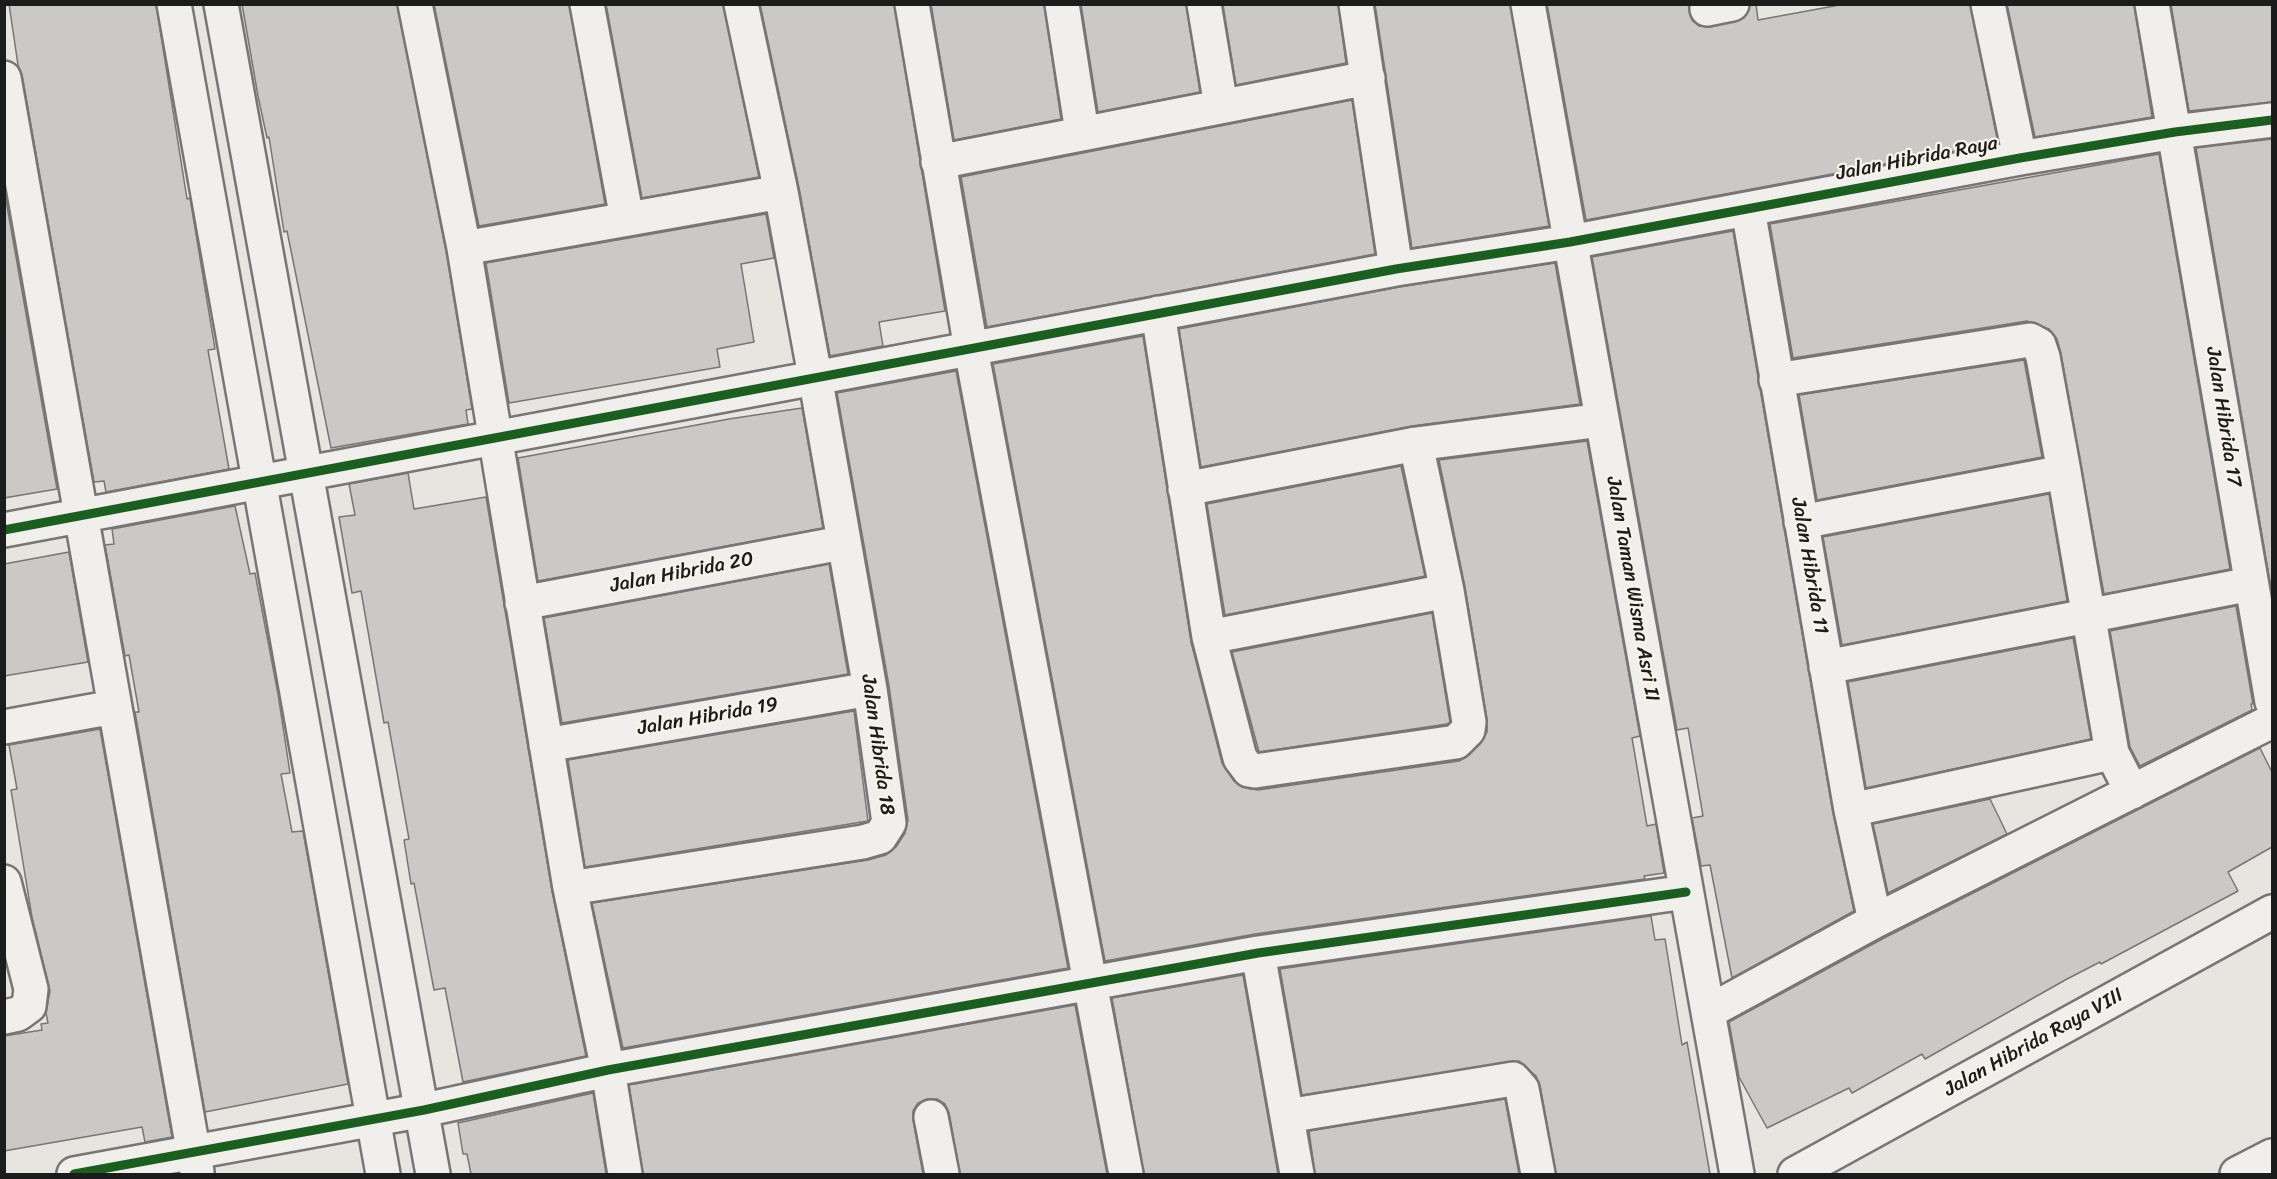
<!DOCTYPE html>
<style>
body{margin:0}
#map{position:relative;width:2277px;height:1179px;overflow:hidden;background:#e6e5e0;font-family:Sriracha,sans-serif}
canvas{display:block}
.frame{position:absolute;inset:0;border:6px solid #1c1c1c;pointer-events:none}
</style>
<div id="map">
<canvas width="2277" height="1179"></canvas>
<div class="frame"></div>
</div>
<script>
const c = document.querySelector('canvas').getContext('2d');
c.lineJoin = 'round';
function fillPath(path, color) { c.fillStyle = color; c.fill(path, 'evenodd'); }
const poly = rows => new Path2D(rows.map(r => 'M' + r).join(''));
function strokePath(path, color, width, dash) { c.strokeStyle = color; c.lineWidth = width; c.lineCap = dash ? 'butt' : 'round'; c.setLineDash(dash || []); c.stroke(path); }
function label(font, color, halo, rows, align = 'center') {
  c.font = font + ' Sriracha,sans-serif'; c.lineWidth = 4.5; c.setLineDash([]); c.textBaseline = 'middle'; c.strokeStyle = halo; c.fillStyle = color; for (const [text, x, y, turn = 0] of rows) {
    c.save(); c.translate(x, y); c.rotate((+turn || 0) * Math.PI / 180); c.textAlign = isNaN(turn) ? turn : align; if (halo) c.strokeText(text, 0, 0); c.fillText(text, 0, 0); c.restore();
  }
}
const building = poly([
 [9,4,156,4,187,199,190,198,215,349,208,350,229,469,106,492,104,481,94,482,22,75,18,65,9,4],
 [242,4,397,4,446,251,472,409,466,410,468,424,331,448,287,231,284,232,269,137,267,138,258,96,242,4],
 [434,4,569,4,605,204,479,226,434,4],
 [606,4,723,4,759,177,642,198,606,4],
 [760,4,894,4,945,311,879,322,883,346,830,356,799,188,760,4],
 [931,4,1044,4,1061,119,954,140,931,4],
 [1081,4,1186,4,1200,92,1098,112,1081,4],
 [1226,4,1338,4,1346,63,1236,85,1223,5,1226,4],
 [1375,4,1510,4,1549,226,1412,248,1375,4],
 [1547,4,1688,4,1692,20,1699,26,1710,27,1744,18,1750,4,1756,4,1758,20,1845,4,1970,4,1998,143,1586,220,1547,4],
 [2007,4,2134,4,2152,117,2035,137,2007,4],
 [2171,4,2272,4,2272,102,2189,111,2171,4],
 [1352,100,1375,254,987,327,961,177,1352,100],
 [2272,139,2272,594,2196,148,2272,139],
 [2159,154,2230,569,2104,594,2061,354,2057,339,2049,329,2027,321,1793,358,1770,224,2159,154],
 [4,189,57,489,4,498,4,189],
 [766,214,774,258,741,264,754,342,717,349,720,367,509,403,486,263,766,214],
 [1733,231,1833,813,1854,911,1732,978,1710,865,1701,866,1692,818,1703,816,1688,728,1677,730,1592,257,1733,231],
 [1555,263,1580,404,1412,426,1201,467,1179,329,1399,287,1555,263],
 [1143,336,1191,642,1222,763,1234,781,1246,788,1258,790,1459,761,1469,755,1481,743,1487,732,1487,719,1465,587,1439,460,1587,441,1640,736,1632,738,1647,826,1656,824,1664,873,1644,876,1645,879,1255,934,1105,961,993,364,1143,336],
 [2024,360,2042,457,1817,500,1799,395,2024,360],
 [956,371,1068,968,623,1048,592,903,868,860,886,855,896,847,905,833,908,820,889,686,837,393,956,371],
 [802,408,823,528,538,581,518,458,729,419,802,408],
 [1401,466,1425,576,1225,615,1207,504,1401,466],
 [408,473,414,509,486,497,552,891,586,1056,463,1082,445,988,434,990,414,883,411,884,404,840,409,839,388,722,384,723,361,591,352,593,339,517,355,515,349,484,408,473],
 [2049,494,2067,601,1842,645,1823,537,2049,494],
 [235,506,250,574,255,573,278,694,290,773,281,774,292,832,303,831,348,1084,205,1112,135,712,139,712,129,655,125,656,105,545,114,544,112,529,235,506],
 [69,552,88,662,4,676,4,564,69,552],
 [829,564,848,674,562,723,544,618,829,564],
 [2236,606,2253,704,2251,704,2252,710,2140,766,2130,747,2110,631,2236,606],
 [1432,613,1450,722,1447,724,1259,752,1232,652,1432,613],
 [2073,638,2091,739,1866,788,1848,682,2073,638],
 [854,711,868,821,585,867,568,760,854,711],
 [100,729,172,1137,145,1142,142,1127,4,1151,4,1036,42,1030,41,1024,48,1023,46,1013,50,991,32,917,11,790,17,789,9,745,100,729],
 [2260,748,2272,772,2272,847,2228,872,2238,891,2101,964,2100,962,2067,979,1925,1059,1922,1054,1852,1093,1849,1088,1767,1128,1739,1077,1729,1022,1884,938,2260,748],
 [1990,799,2007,834,1888,893,1873,824,1990,799],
 [1651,916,1655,940,1665,939,1682,1045,1687,1042,1710,1174,1556,1174,1540,1086,1536,1076,1519,1061,1302,1095,1280,969,1651,916],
 [1243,975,1278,1174,1144,1174,1112,998,1243,975],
 [1075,1005,1107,1174,960,1174,949,1113,945,1104,937,1099,928,1099,918,1103,913,1111,913,1120,923,1174,643,1174,629,1085,1075,1005],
 [593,1093,606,1174,471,1174,467,1154,463,1154,458,1123,593,1093],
 [1505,1099,1519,1174,1315,1174,1309,1131,1505,1099]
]);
fillPath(building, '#cac9c5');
strokePath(building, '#777674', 1.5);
const street = poly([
 [174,4,383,1174],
 [221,4,433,1174],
 [415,4,464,248,570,888,608,1070,625,1174],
 [587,4,627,219],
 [912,4,971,349,1126,1174],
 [1062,4,1082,132],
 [1204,4,1221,106],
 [1356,4,1396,269],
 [1528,4,1737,1174],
 [1707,4,1707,9,1732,4],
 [1988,4,2020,158],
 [2152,4,2272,702],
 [4,78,197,1172],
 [938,162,1368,78],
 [1748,209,1851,810,1875,921],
 [464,248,781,192],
 [1158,313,1209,637,1240,758,1249,770,1255,771,1456,742,1468,730,1469,722,1447,591,1416,444],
 [1776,380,2030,340,2039,345,2043,357,2064,472,2112,753,2132,792],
 [1185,489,1416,444,1602,420],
 [1801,522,2064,472],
 [4,530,1396,269,1570,242,2020,158,2175,132,2272,120],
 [522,603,842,543],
 [1209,637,1447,591],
 [1826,667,2251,584],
 [4,727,114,707],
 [546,745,870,689],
 [1851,810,2112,753],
 [4,882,31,989,29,1006,18,1014,4,1017],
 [570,888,863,842,880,837,889,823,870,689,815,376,781,192,741,4],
 [1258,953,1297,1174],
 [1708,1012,1875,921,2272,721],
 [1287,1116,1513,1079,1522,1089,1538,1174],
 [931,1117,942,1174],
 [74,1174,424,1110,608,1070,1258,953,1686,892],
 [1795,1174,2272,912],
 [2237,1174,2272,1156]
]);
strokePath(street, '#777674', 38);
strokePath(street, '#f0efeb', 33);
strokePath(poly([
 [4,530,1396,269,1570,242,2020,158,2175,132,2272,120],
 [74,1174,424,1110,608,1070,1258,953,1686,892]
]), '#1b5e20', 9);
label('20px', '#1c1c1c', '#f7f3e8', [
 ["Jalan Hibrida Raya",1917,159,-11],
 ["Jalan Hibrida 17",2223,417,81],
 ["Jalan Hibrida 11",1809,566,80],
 ["Jalan Hibrida 20",682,573,-11],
 ["Jalan Taman Wisma Asri II",1632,589,80],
 ["Jalan Hibrida 19",708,717,-10],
 ["Jalan Hibrida 18",877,745,82],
 ["Jalan Hibrida Raya VIII",2034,1043,-29]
]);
</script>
